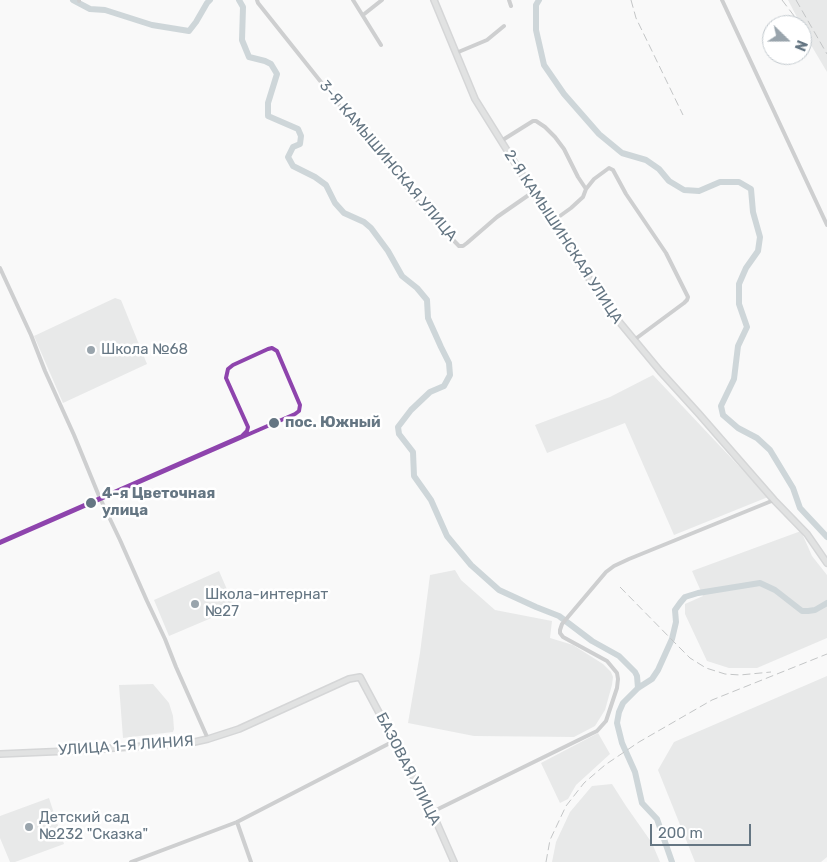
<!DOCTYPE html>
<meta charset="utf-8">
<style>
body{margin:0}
#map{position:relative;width:827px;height:862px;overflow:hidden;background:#f9f9f9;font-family:Rubik,sans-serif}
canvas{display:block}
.north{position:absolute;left:762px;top:15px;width:50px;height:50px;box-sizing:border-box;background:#fff;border:1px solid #c1c8cd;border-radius:50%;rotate:112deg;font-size:14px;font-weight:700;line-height:20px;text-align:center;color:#657683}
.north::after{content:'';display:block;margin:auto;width:18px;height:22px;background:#99a4ac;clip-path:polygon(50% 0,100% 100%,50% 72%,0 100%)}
.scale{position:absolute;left:650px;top:824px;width:101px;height:22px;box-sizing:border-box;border:2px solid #657683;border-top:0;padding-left:6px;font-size:15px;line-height:18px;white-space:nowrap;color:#657683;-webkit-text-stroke:4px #fff;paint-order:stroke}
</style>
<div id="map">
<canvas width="827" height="862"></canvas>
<div class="north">N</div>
<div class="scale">200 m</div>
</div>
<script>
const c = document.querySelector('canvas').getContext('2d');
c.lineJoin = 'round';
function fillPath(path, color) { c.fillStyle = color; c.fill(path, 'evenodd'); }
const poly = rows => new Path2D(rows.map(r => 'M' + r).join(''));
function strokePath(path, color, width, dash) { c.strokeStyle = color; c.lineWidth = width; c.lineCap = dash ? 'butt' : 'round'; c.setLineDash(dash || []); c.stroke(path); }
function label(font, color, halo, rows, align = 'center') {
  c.font = font + ' Rubik,sans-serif'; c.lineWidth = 5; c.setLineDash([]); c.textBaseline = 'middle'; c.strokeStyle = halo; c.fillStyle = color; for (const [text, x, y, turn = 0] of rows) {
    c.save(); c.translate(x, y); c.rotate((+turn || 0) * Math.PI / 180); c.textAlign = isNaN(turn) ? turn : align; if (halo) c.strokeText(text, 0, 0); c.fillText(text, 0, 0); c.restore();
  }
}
fillPath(poly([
 [788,0,827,0,827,72,811,45,802,27,802,25,801,25],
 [115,298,121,300,147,364,63,403,34,336],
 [653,375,768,497,674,535,625,423,547,453,535,425,610,397],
 [801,531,812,556,827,575,827,638,757,668,729,668,707,661,685,614,685,604,703,596,692,571],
 [455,570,461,580,495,610,552,621,550,638,573,645,603,664,611,672,613,677,612,685,605,710,595,726,574,737,474,736,408,723,420,653,430,575],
 [219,571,235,608,169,636,154,600],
 [827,676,827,857,821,862,695,862,658,770,674,742],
 [153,684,169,703,173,716,174,729,173,732,123,738,119,685],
 [598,733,610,754,576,785,568,799,560,803,541,763],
 [612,784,626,806,652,843,660,862,552,862,556,842,570,812,592,786],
 [49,798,64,844,15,862,10,862,0,838,0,816]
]), '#e8e9e9');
strokePath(poly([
 [73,0,90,9,105,10,152,25,189,31,196,22,207,3,210,0],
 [239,0,243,7,242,40,249,57,265,61,271,64,277,74,268,103,268,116,298,129,301,136,300,144,293,147,288,157,293,166,315,177,326,185,335,203,344,213,364,222,371,228,388,251,402,276,417,288,427,300,428,318,441,347,449,363,450,375,444,386,430,392,411,410,398,427,399,434,413,452,414,476,431,500,447,536,471,565,499,590,536,607,559,616,592,641,619,656,635,672,637,676,638,688],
 [539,0,536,5,536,30,544,65,564,94,599,134,622,153,646,160,659,169,669,181,684,190,699,191,720,182,739,182,751,189,753,212,760,237,758,251,746,268,739,284,739,304,747,327,738,346,734,379,721,406,723,415,738,428,757,438,770,450,793,488,800,508,827,537],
 [672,862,657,819,642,803,635,772,622,743,617,723,619,712,623,703,638,688,652,679,658,670,672,639,676,622,675,610,680,603,685,597,698,593,760,583,775,590,802,611,808,611,815,610,827,603]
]), '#ced6d9', 6);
const major = poly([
 [434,0,475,99,533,192,553,221,607,307,660,371,699,414,774,500,807,534,827,563],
 [0,754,69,751,190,743,208,739,239,729,349,679,360,677,432,812,454,862]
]);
strokePath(major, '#d5d6d7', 8);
strokePath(poly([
 [257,0,258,3,372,146,431,217,459,246,463,246,467,243,497,217,533,192],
 [353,0,381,45],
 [509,0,511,6],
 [722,0,827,225],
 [79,1,79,0],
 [363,15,382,0],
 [456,53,487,40,504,26],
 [501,141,533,121,536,121,545,127,555,137,564,149,578,177,586,189],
 [553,221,571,208,583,197,586,189,594,179,609,168,613,170,626,194,666,253,688,297,687,300,684,303,634,340],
 [0,268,31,335,45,371,74,435,99,496,120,540,147,601,165,639,176,667,208,739],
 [432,812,597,731,606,721,617,688,618,679,617,673,607,661,563,637,560,633,560,630,562,624,606,572,614,566,629,559,774,500],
 [237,822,251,862],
 [131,862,237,822,394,741]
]), '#cecfd0', 4);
strokePath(major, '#e1e2e2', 5);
strokePath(poly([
 [631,0,636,18,683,115],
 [782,0,801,25],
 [796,0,827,54],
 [620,587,678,646,690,658,706,668,725,674,740,675,771,672],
 [546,862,550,840,566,806,584,783,605,765,639,742,712,700,827,654]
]), '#c3c5c6', 1, [8, 4]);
strokePath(poly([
 [0,542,242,436,247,431,248,427,226,378,228,369,233,365,268,349,272,348,277,351,300,405,299,411,295,414,0,543]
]), '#8e44ad', 4);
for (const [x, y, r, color] of [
 [91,350,5,"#99a4ac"],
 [274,423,6,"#657683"],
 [91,503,6,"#657683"],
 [195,604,5,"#99a4ac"],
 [29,827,5,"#99a4ac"]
]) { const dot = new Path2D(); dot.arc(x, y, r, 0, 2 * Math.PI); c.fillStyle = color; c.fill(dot); strokePath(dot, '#fff', 2); }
label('15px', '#657683', '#fff', [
 ["3-Я КАМЫШИНСКАЯ УЛИЦА",388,161,50],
 ["2-Я КАМЫШИНСКАЯ УЛИЦА",563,237,57],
 ["УЛИЦА 1-Я ЛИНИЯ",126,746,-4],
 ["БАЗОВАЯ УЛИЦА",408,769,63]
]);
label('15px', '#657683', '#fff', [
 ["Школа №68",101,350],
 ["Школа-интернат",205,595],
 ["№27",205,612],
 ["Детский сад",39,818],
 ["№232 \"Сказка\"",39,835]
], 'left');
label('bold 15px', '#657683', '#fff', [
 ["пос. Южный",285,423],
 ["4-я Цветочная",102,494],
 ["улица",102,511]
], 'left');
</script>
